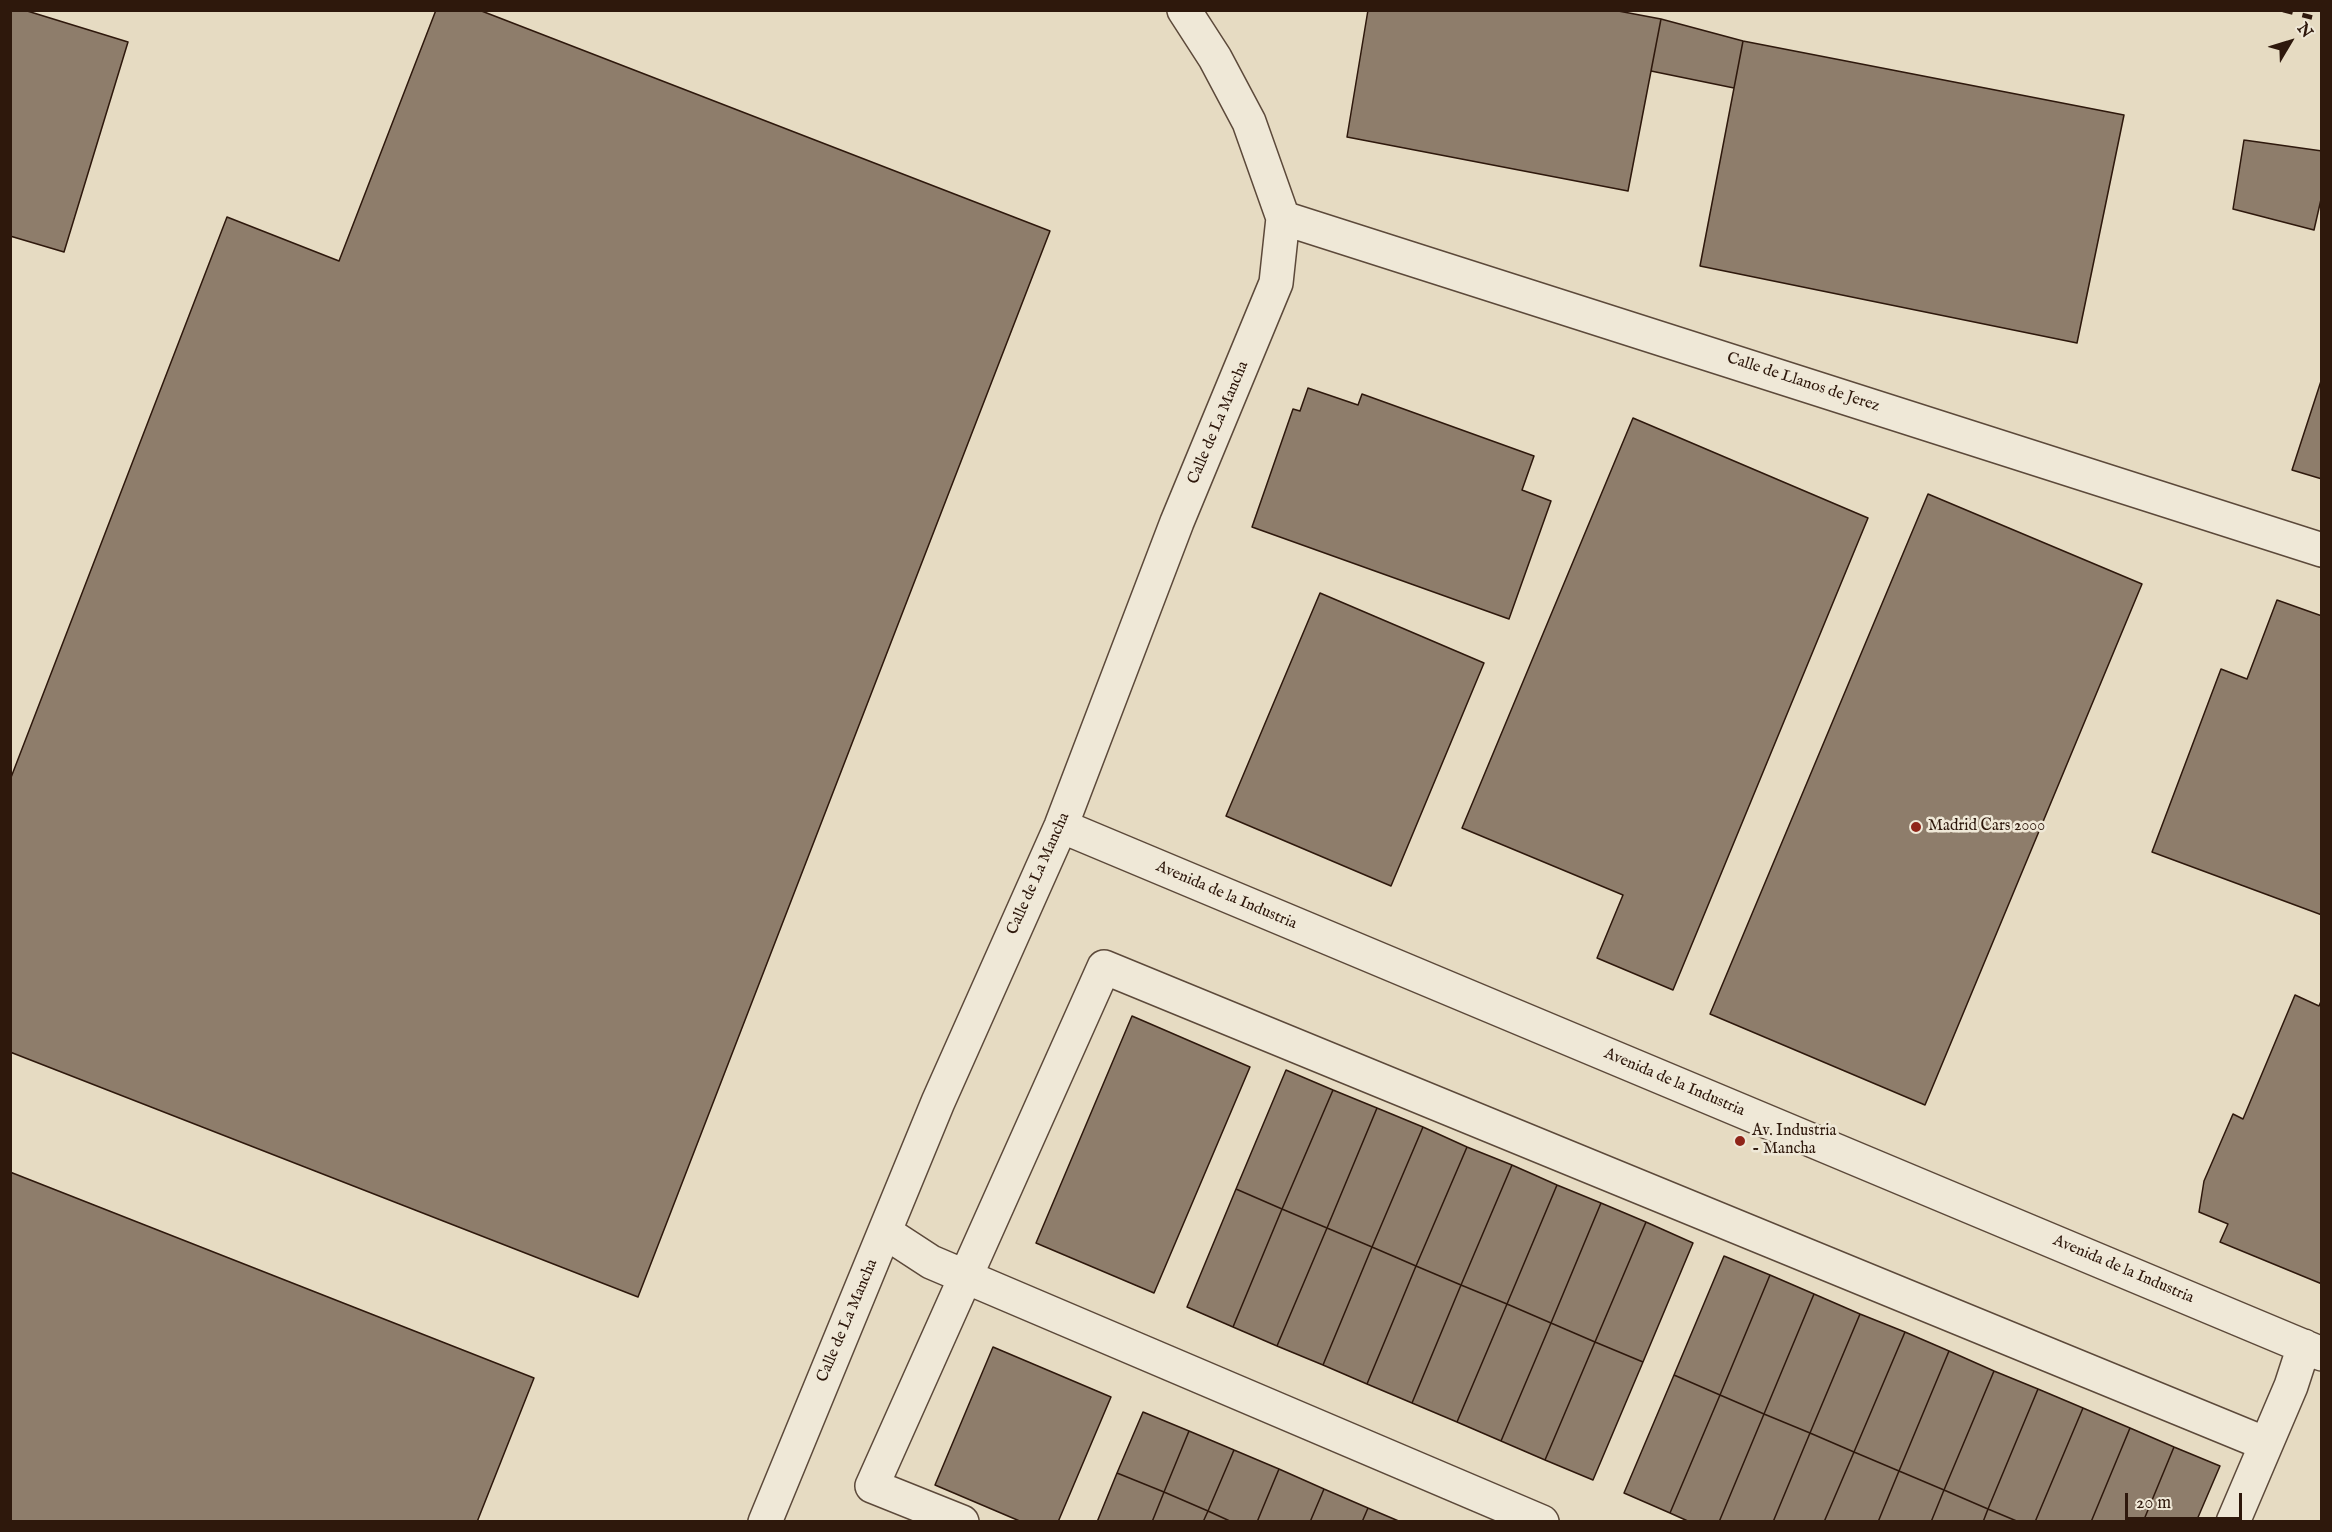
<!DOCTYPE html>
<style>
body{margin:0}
#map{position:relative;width:2332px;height:1532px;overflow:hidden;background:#e6dbc2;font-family:"IM FELL English",serif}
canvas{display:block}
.frame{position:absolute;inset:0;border:12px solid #2e180c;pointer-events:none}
.north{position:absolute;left:2260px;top:12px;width:60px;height:60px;-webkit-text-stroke:4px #efe8d7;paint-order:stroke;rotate:52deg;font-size:16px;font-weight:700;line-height:24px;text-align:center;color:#2e180c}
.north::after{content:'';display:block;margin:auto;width:21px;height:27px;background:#2e180c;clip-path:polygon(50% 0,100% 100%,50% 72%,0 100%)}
.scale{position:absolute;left:2125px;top:1493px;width:117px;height:27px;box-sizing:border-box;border:3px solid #2e180c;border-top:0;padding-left:8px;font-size:18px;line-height:21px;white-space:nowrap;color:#2e180c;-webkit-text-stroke:4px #efe8d7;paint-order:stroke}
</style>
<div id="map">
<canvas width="2332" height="1532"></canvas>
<div class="frame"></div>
<div class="north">N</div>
<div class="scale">20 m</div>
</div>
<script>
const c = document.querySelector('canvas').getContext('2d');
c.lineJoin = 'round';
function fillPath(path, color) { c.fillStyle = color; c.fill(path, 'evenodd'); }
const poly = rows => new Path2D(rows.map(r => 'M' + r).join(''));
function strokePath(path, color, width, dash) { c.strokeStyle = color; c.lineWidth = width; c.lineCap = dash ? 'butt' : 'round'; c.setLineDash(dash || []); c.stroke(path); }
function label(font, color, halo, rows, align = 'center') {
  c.font = font + ' "IM FELL English",serif'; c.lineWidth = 5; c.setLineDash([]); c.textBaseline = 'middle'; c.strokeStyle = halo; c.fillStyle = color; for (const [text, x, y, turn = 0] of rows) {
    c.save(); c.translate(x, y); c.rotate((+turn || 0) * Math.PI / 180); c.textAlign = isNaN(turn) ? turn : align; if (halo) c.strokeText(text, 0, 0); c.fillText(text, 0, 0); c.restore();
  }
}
const building = poly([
 [10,10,24,10,128,42,64,252,10,236,10,10],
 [436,10,479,10,1050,231,638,1297,10,1052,10,780,227,217,339,261,436,10],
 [1368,10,1613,10,1661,19,1628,191,1347,137,1368,10],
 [1661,19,1743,41,1734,88,1651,71,1661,19],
 [1743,41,2124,115,2077,343,1700,266,1743,41],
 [2244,140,2322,151,2322,195,2314,230,2233,209,2244,140],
 [2322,378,2322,479,2292,470,2322,378],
 [1308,388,1358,405,1362,394,1534,456,1522,490,1551,501,1509,619,1252,527,1293,409,1300,411,1308,388],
 [1633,418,1868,518,1673,990,1597,958,1623,895,1462,828,1633,418],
 [1928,494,2142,584,1925,1105,1710,1014,1928,494],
 [1320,593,1484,663,1391,886,1226,816,1320,593],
 [2277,600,2322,616,2322,915,2152,852,2221,669,2247,679,2277,600],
 [2295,995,2319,1006,2322,999,2322,1284,2220,1242,2228,1224,2199,1212,2204,1181,2233,1114,2243,1119,2295,995],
 [1132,1016,1250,1067,1154,1293,1036,1243,1132,1016],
 [1286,1070,1333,1090,1282,1209,1236,1189,1286,1070],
 [1333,1090,1377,1108,1327,1228,1282,1209,1333,1090],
 [1377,1108,1423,1127,1372,1247,1327,1228,1377,1108],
 [1423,1127,1467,1147,1416,1266,1372,1247,1423,1127],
 [1467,1147,1512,1165,1461,1285,1416,1266,1467,1147],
 [1512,1165,1557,1185,1507,1304,1461,1285,1512,1165],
 [10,1172,534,1378,477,1522,10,1522,10,1172],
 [1557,1185,1601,1203,1551,1323,1507,1304,1557,1185],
 [1236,1189,1282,1209,1233,1327,1187,1307,1236,1189],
 [1601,1203,1646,1222,1595,1342,1551,1323,1601,1203],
 [1282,1209,1327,1228,1277,1346,1233,1327,1282,1209],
 [1646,1222,1693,1243,1643,1362,1595,1342,1646,1222],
 [1327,1228,1372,1247,1323,1365,1277,1346,1327,1228],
 [1372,1247,1416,1266,1367,1384,1323,1365,1372,1247],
 [1724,1256,1770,1275,1720,1395,1674,1375,1724,1256],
 [1416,1266,1461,1285,1412,1403,1367,1384,1416,1266],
 [1770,1275,1814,1294,1764,1414,1720,1395,1770,1275],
 [1461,1285,1507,1304,1457,1422,1412,1403,1461,1285],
 [1814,1294,1860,1314,1810,1433,1764,1414,1814,1294],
 [1507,1304,1551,1323,1501,1441,1457,1422,1507,1304],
 [1860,1314,1905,1332,1854,1452,1810,1433,1860,1314],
 [1551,1323,1595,1342,1545,1460,1501,1441,1551,1323],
 [1905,1332,1949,1351,1899,1471,1854,1452,1905,1332],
 [1595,1342,1643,1362,1593,1480,1545,1460,1595,1342],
 [993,1347,1111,1397,1058,1522,1022,1522,935,1485,993,1347],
 [1949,1351,1994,1371,1944,1490,1899,1471,1949,1351],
 [1994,1371,2038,1389,1988,1509,1944,1490,1994,1371],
 [1674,1375,1720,1395,1670,1513,1624,1493,1674,1375],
 [2038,1389,2083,1408,2035,1522,2019,1522,1988,1509,2038,1389],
 [1720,1395,1764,1414,1719,1522,1690,1522,1670,1513,1720,1395],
 [2083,1408,2130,1428,2091,1522,2035,1522,2083,1408],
 [1143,1412,1189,1431,1164,1492,1117,1473,1143,1412],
 [1764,1414,1810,1433,1773,1522,1719,1522,1764,1414],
 [2130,1428,2174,1447,2143,1522,2091,1522,2130,1428],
 [1189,1431,1234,1450,1208,1511,1164,1492,1189,1431],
 [1810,1433,1854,1452,1824,1522,1773,1522,1810,1433],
 [2174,1447,2220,1466,2196,1522,2143,1522,2174,1447],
 [1234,1450,1279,1469,1257,1522,1232,1522,1208,1511,1234,1450],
 [1854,1452,1899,1471,1878,1522,1824,1522,1854,1452],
 [1279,1469,1324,1489,1310,1522,1257,1522,1279,1469],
 [1899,1471,1944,1490,1931,1522,1878,1522,1899,1471],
 [1117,1473,1164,1492,1152,1522,1097,1522,1117,1473],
 [1324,1489,1368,1508,1362,1522,1310,1522,1324,1489],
 [1944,1490,1988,1509,1983,1522,1931,1522,1944,1490],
 [1164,1492,1208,1511,1203,1522,1152,1522,1164,1492],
 [1368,1508,1401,1522,1362,1522,1368,1508],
 [1988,1509,2019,1522,1983,1522,1988,1509],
 [1208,1511,1232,1522,1203,1522,1208,1511]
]);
fillPath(building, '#8e7d6b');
strokePath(building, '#2e180c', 1.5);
const minor = poly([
 [1283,218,2322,550],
 [1061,826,2322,1354],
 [885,1232,931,1262,1542,1522],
 [765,1522,938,1102,1061,826,1177,522,1276,283,1283,218,1249,122,1215,58,1184,10],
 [962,1522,872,1486,1104,967,2266,1444],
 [2233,1522,2291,1386,2304,1346]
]);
strokePath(minor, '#5c493a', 36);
strokePath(minor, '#efe8d7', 33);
strokePath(poly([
 [2283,10,2322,20]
]), '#2e180c', 4.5, [10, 10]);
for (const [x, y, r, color] of [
 [1916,827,6,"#8f2418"],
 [1740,1141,6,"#8f2418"]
]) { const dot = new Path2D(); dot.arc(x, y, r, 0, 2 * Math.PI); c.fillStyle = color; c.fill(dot); strokePath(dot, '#efe8d7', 2); }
label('16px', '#2e180c', '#efe8d7', [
 ["Calle de Llanos de Jerez",1803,383,18],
 ["Calle de La Mancha",1219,423,-67],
 ["Calle de La Mancha",1039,874,-66],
 ["Avenida de la Industria",1226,896,23],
 ["Avenida de la Industria",1674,1083,23],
 ["Avenida de la Industria",2123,1270,23],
 ["Calle de La Mancha",848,1321,-67]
]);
label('16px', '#2e180c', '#efe8d7', [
 ["Madrid Cars 2000",1928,827],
 ["Av. Industria",1752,1132],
 ["- Mancha",1752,1150]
], 'left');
</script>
